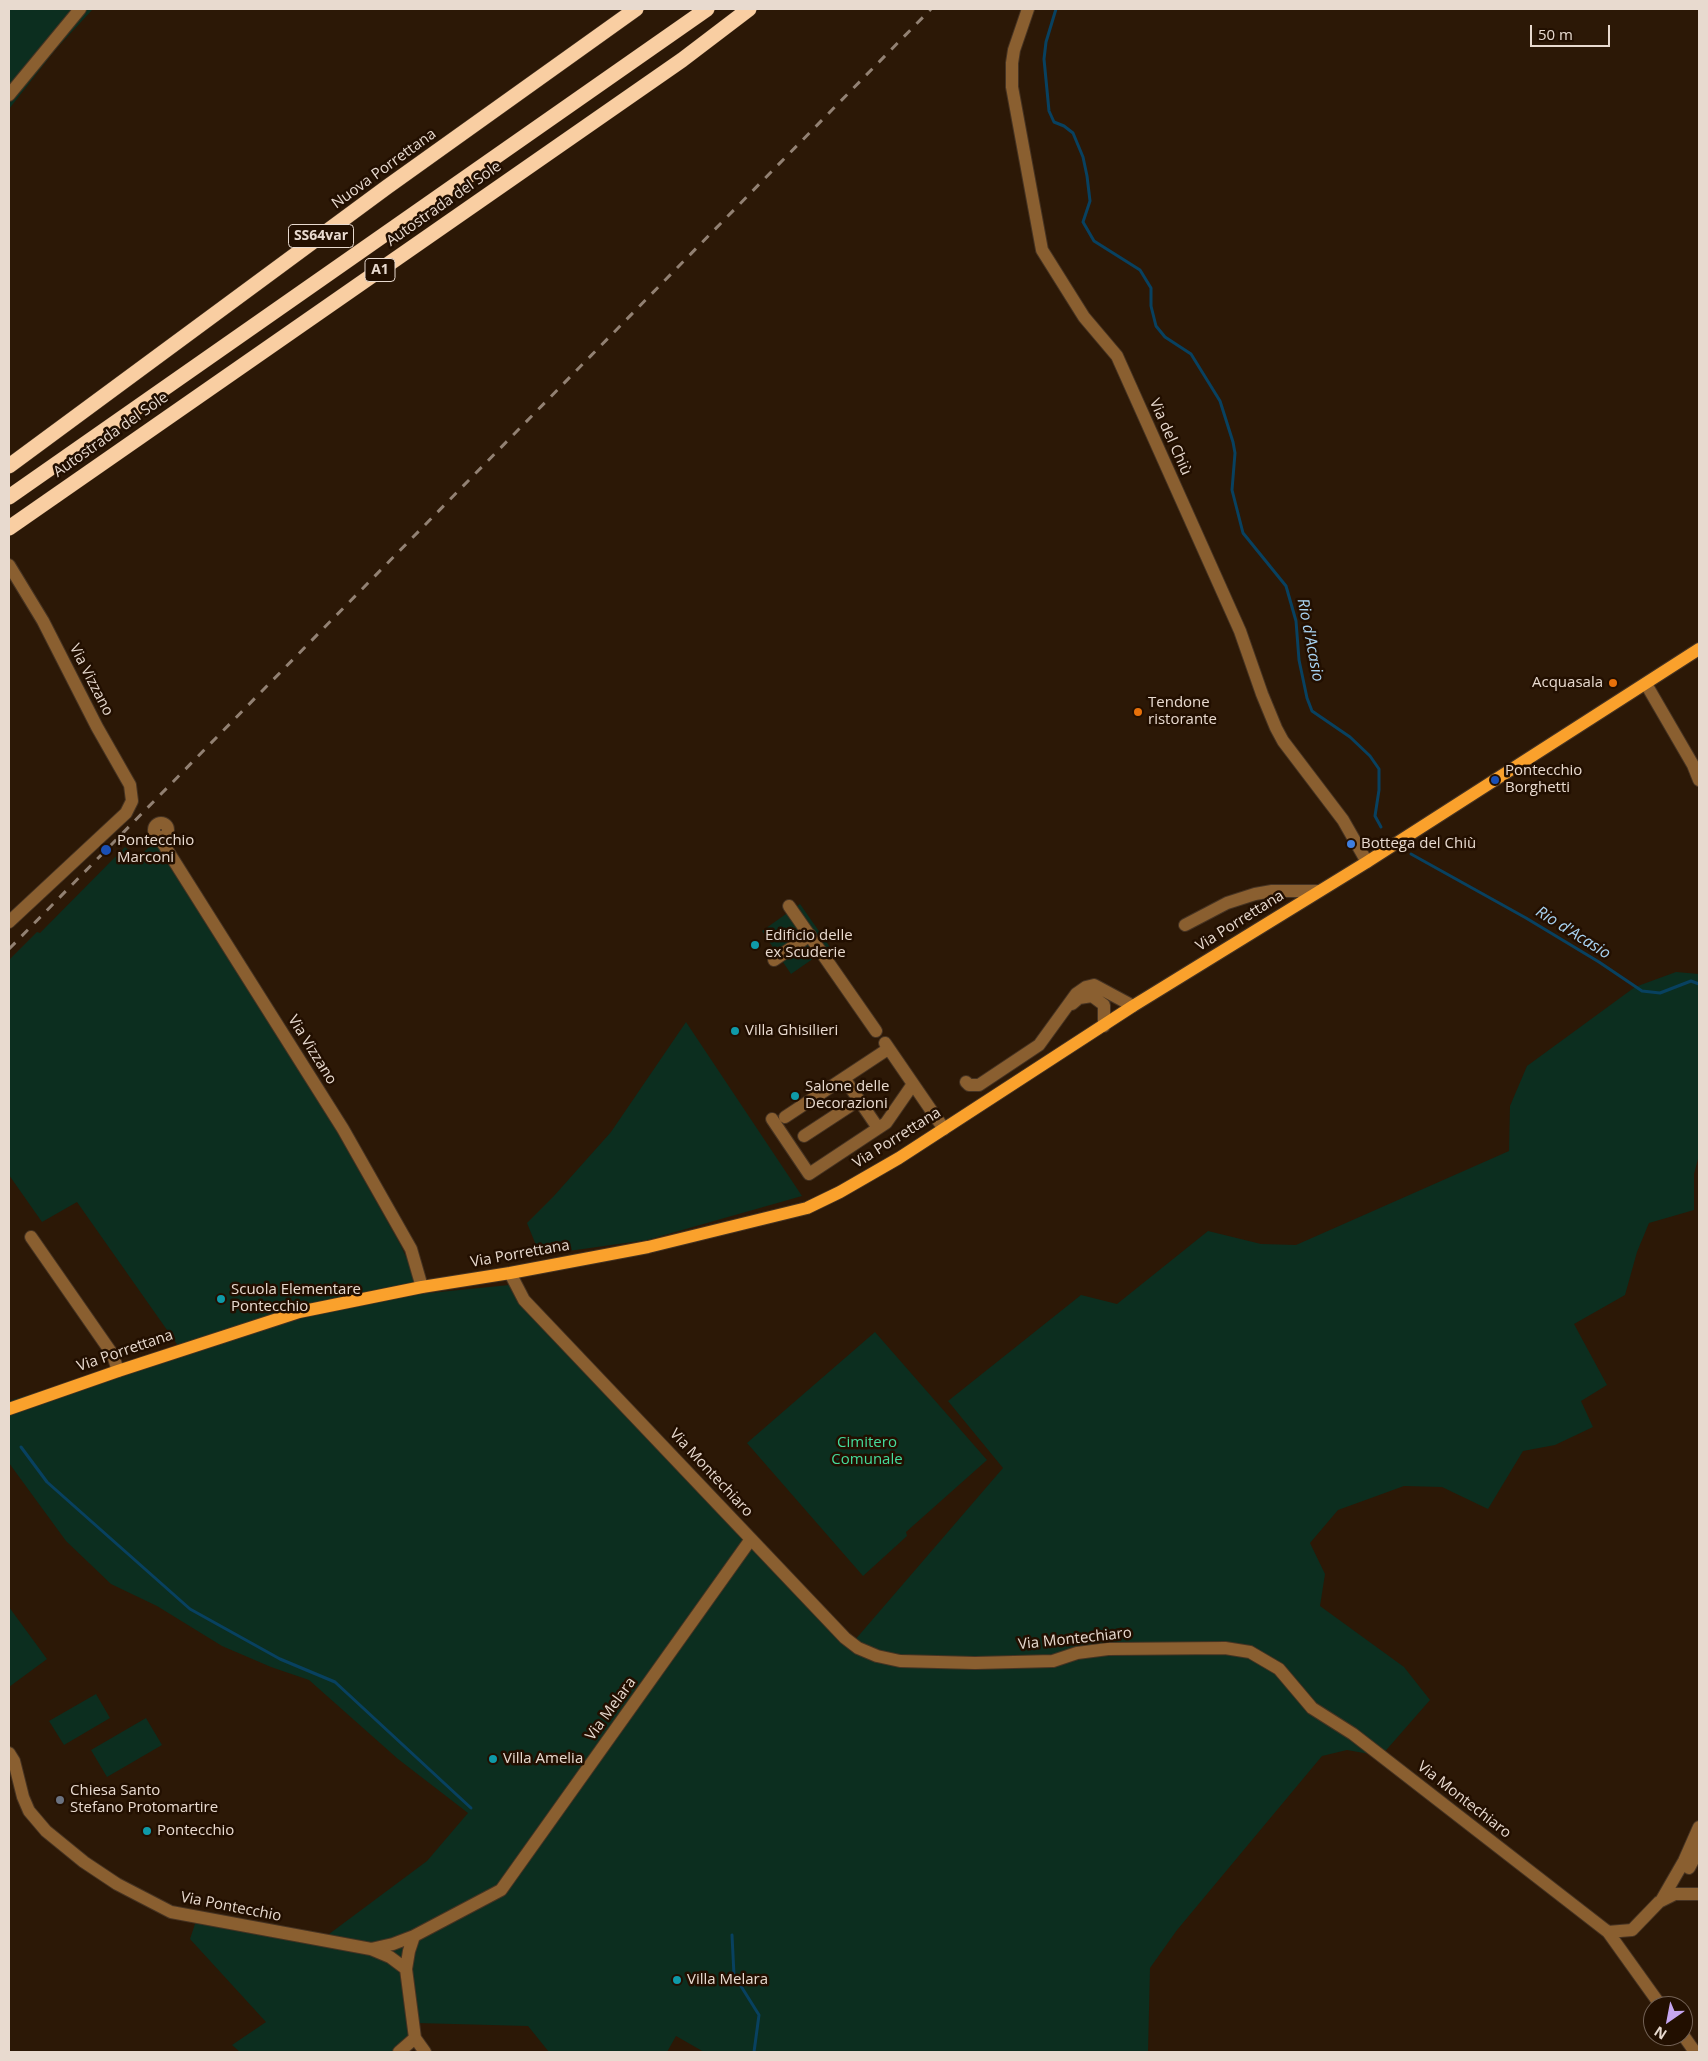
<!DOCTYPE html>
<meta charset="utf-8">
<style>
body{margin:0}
#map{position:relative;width:1708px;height:2061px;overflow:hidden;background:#2c1806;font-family:"Open Sans",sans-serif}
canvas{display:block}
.frame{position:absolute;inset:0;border:10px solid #e8dacf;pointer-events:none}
.north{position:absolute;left:1643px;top:1996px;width:50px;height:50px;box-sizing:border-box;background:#220f00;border:1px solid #716053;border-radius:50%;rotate:213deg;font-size:14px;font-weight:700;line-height:20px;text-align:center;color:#e8dacf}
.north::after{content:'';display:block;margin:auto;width:18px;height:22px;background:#c6a6f0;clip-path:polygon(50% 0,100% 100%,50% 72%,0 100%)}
.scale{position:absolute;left:1530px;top:25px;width:80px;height:22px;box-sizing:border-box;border:2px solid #e8dacf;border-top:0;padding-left:6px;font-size:15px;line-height:18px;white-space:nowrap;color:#e8dacf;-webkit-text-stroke:4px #220f00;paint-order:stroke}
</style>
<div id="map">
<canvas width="1708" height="2061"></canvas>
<div class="frame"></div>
<div class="north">N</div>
<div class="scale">50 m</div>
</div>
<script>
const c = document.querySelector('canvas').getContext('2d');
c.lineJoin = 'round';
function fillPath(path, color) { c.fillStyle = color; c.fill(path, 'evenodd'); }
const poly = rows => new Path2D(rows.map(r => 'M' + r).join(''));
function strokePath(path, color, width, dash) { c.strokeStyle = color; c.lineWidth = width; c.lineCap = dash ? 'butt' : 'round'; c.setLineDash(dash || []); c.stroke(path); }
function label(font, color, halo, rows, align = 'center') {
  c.font = font + ' "Open Sans",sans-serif'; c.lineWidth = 5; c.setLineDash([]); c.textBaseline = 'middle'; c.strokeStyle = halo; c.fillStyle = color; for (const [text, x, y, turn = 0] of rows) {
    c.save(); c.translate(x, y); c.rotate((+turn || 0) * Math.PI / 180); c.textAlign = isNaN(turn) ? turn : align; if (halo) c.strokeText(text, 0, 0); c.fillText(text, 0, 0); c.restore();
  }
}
fillPath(poly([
 [9,9,93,9,56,49,9,109],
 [156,841,317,1096,400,1244,409,1263,420,1294,509,1285,848,1648,1003,1468,948,1401,1081,1295,1117,1304,1208,1231,1261,1244,1296,1245,1509,1151,1510,1106,1527,1066,1635,987,1676,972,1699,974,1699,1155,1694,1174,1694,1210,1649,1223,1637,1252,1625,1295,1574,1324,1607,1385,1581,1401,1593,1427,1555,1445,1523,1451,1488,1509,1442,1487,1404,1486,1338,1510,1310,1543,1325,1574,1320,1606,1404,1667,1430,1700,1381,1756,1347,1750,1322,1756,1177,1930,1150,1968,1148,2052,704,2052,676,2036,667,2052,549,2052,528,2026,416,2023,399,2052,240,2052,232,2045,266,2022,190,1939,197,1918,317,1943,427,1861,468,1813,398,1759,309,1680,271,1667,222,1646,157,1606,111,1584,66,1541,9,1463,9,1401,179,1347,77,1202,42,1222,9,1175,9,960,37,932,40,933,125,847,138,857],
 [800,904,830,947,791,974,762,931],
 [686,1022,802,1196,647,1240,540,1255,527,1223,553,1197,611,1132],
 [875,1332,987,1460,906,1532,907,1536,863,1576,747,1443],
 [9,1607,47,1659,9,1687],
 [96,1694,110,1718,64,1745,49,1721],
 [146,1718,162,1745,107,1777,91,1750]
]), '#0c2e1f');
strokePath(poly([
 [1056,9,1046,42,1044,59,1049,111,1054,122,1064,126,1073,133,1083,157,1087,176,1090,201,1083,222,1094,241,1140,270,1151,288,1151,306,1156,326,1165,337,1191,354,1220,401,1233,442,1235,453,1232,490,1243,533,1286,586,1296,621,1299,660,1307,698,1312,711,1350,737,1370,756,1379,769,1379,790,1375,816,1381,827],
 [1411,854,1526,918,1599,962,1642,991,1660,993,1691,981,1699,984],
 [21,1447,47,1482,190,1609,280,1659,335,1682,471,1808],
 [732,1935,734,1975,759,2015,754,2052]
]), '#084160', 3);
const minor = poly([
 [1028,9,1014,50,1012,63,1012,87,1042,250,1084,317,1117,356,1240,631,1262,694,1276,728,1283,741,1343,820,1367,862],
 [9,95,80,9],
 [9,565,43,621,97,727,130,785,132,801,126,813,9,922],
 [1646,684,1693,765,1699,780],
 '154 830a7 7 0 1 1 14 0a7 7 0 1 1-14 0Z',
 [159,837,343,1129,411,1249,422,1287],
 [789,906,876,1031],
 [1185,925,1227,903,1255,894,1272,891,1319,891],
 [774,960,810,935],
 [1072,1004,1079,998,1092,996,1104,1005,1104,1026],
 [885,1043,944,1129],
 [844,1078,878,1128],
 [966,1082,969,1085,979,1085,1039,1045,1076,994,1086,987,1094,985,1133,1006],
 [785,1117,888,1049],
 [772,1119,809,1174,886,1123,913,1084],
 [804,1136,859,1100],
 [31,1237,113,1355,118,1371],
 [510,1273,524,1300,751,1539,845,1638,858,1648,877,1656,900,1661,975,1663,1053,1661,1077,1653,1108,1649,1225,1648,1250,1652,1279,1669,1312,1708,1353,1734,1608,1932,1632,1930,1659,1902,1675,1894,1699,1894],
 [9,1753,14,1761,23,1797,29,1811,46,1831,84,1862,117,1884,171,1912,371,1949,390,1957,406,1969],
 [1689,1868,1699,1849],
 [1661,1901,1684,1861,1699,1827],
 [1608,1932,1661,2006],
 [414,1936,501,1890,751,1539],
 [371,1949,393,1944,414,1936,409,1951,406,1969,415,2038,425,2052],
 [1683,2035,1695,2052],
 [399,2052,415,2038]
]);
const major = poly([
 [9,1409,118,1371,299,1312,422,1287,510,1273,648,1247,807,1208,840,1192,899,1158,1133,1006,1367,862,1699,649]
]);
const highway = poly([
 [9,466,387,187,636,9],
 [9,497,707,9],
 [9,528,682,60,749,9]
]);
strokePath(minor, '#463322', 14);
strokePath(major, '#463322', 14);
strokePath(highway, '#463322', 16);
strokePath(minor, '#8a5f30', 12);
strokePath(major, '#faa12c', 12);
strokePath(highway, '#f9cea2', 15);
strokePath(poly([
 [9,949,931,9]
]), '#928173', 3, [9, 9]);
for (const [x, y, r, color] of [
 [1613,683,5,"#e8710a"],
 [1138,712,5,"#e8710a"],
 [1495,780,5,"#1a4fb4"],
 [1351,844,5,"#3f7fe0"],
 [106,850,6,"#1a4fb4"],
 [755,945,5,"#0f9aa8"],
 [735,1031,5,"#0f9aa8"],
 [795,1096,5,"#0f9aa8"],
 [221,1299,5,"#0f9aa8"],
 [493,1759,5,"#0f9aa8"],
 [60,1800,5,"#6b7280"],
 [147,1831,5,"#0f9aa8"],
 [677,1980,5,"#0f9aa8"]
]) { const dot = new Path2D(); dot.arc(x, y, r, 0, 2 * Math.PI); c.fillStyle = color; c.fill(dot); strokePath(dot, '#220f00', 2); }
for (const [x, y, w] of [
 [321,236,65],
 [380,270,30]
]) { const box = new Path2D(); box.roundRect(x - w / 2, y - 11.5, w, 23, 4); c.fillStyle = '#220f00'; c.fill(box); strokePath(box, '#e8dacf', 1); }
label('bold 14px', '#e8dacf', null, [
 ["SS64var",321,236],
 ["A1",380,270]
]);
label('15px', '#e8dacf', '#220f00', [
 ["Nuova Porrettana",384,169,-36],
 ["Autostrada del Sole",444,204,-35],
 ["Autostrada del Sole",111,435,-35],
 ["Via del Chiù",1170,437,66],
 ["Via Vizzano",91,680,63],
 ["Via Porrettana",1240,921,-32],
 ["Via Vizzano",312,1050,58],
 ["Via Porrettana",897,1138,-32],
 ["Via Porrettana",520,1254,-10],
 ["Via Porrettana",125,1351,-19],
 ["Via Montechiaro",711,1473,47],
 ["Via Montechiaro",1075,1639,-6],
 ["Via Melara",611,1709,-54],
 ["Via Montechiaro",1464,1800,38],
 ["Via Pontecchio",231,1907,11]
]);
label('15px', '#e8dacf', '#220f00', [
 ["Acquasala",1603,683,"right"],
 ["Tendone",1148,703],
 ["ristorante",1148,720],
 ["Pontecchio",1505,771],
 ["Borghetti",1505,788],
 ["Pontecchio",117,841],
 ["Marconi",117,858],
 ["Bottega del Chiù",1361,844],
 ["Edificio delle",765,936],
 ["ex Scuderie",765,953],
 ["Villa Ghisilieri",745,1031],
 ["Salone delle",805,1087],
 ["Decorazioni",805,1104],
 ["Scuola Elementare",231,1290],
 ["Pontecchio",231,1307],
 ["Villa Amelia",503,1759],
 ["Chiesa Santo",70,1791],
 ["Stefano Protomartire",70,1808],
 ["Pontecchio",157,1831],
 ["Villa Melara",687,1980]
], 'left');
label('15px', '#45dc9c', '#220f00', [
 ["Cimitero",867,1443],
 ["Comunale",867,1460]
]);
label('italic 16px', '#a9d4f3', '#220f00', [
 ["Rio d'Acasio",1310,640,79],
 ["Rio d'Acasio",1573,933,32]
]);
</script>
